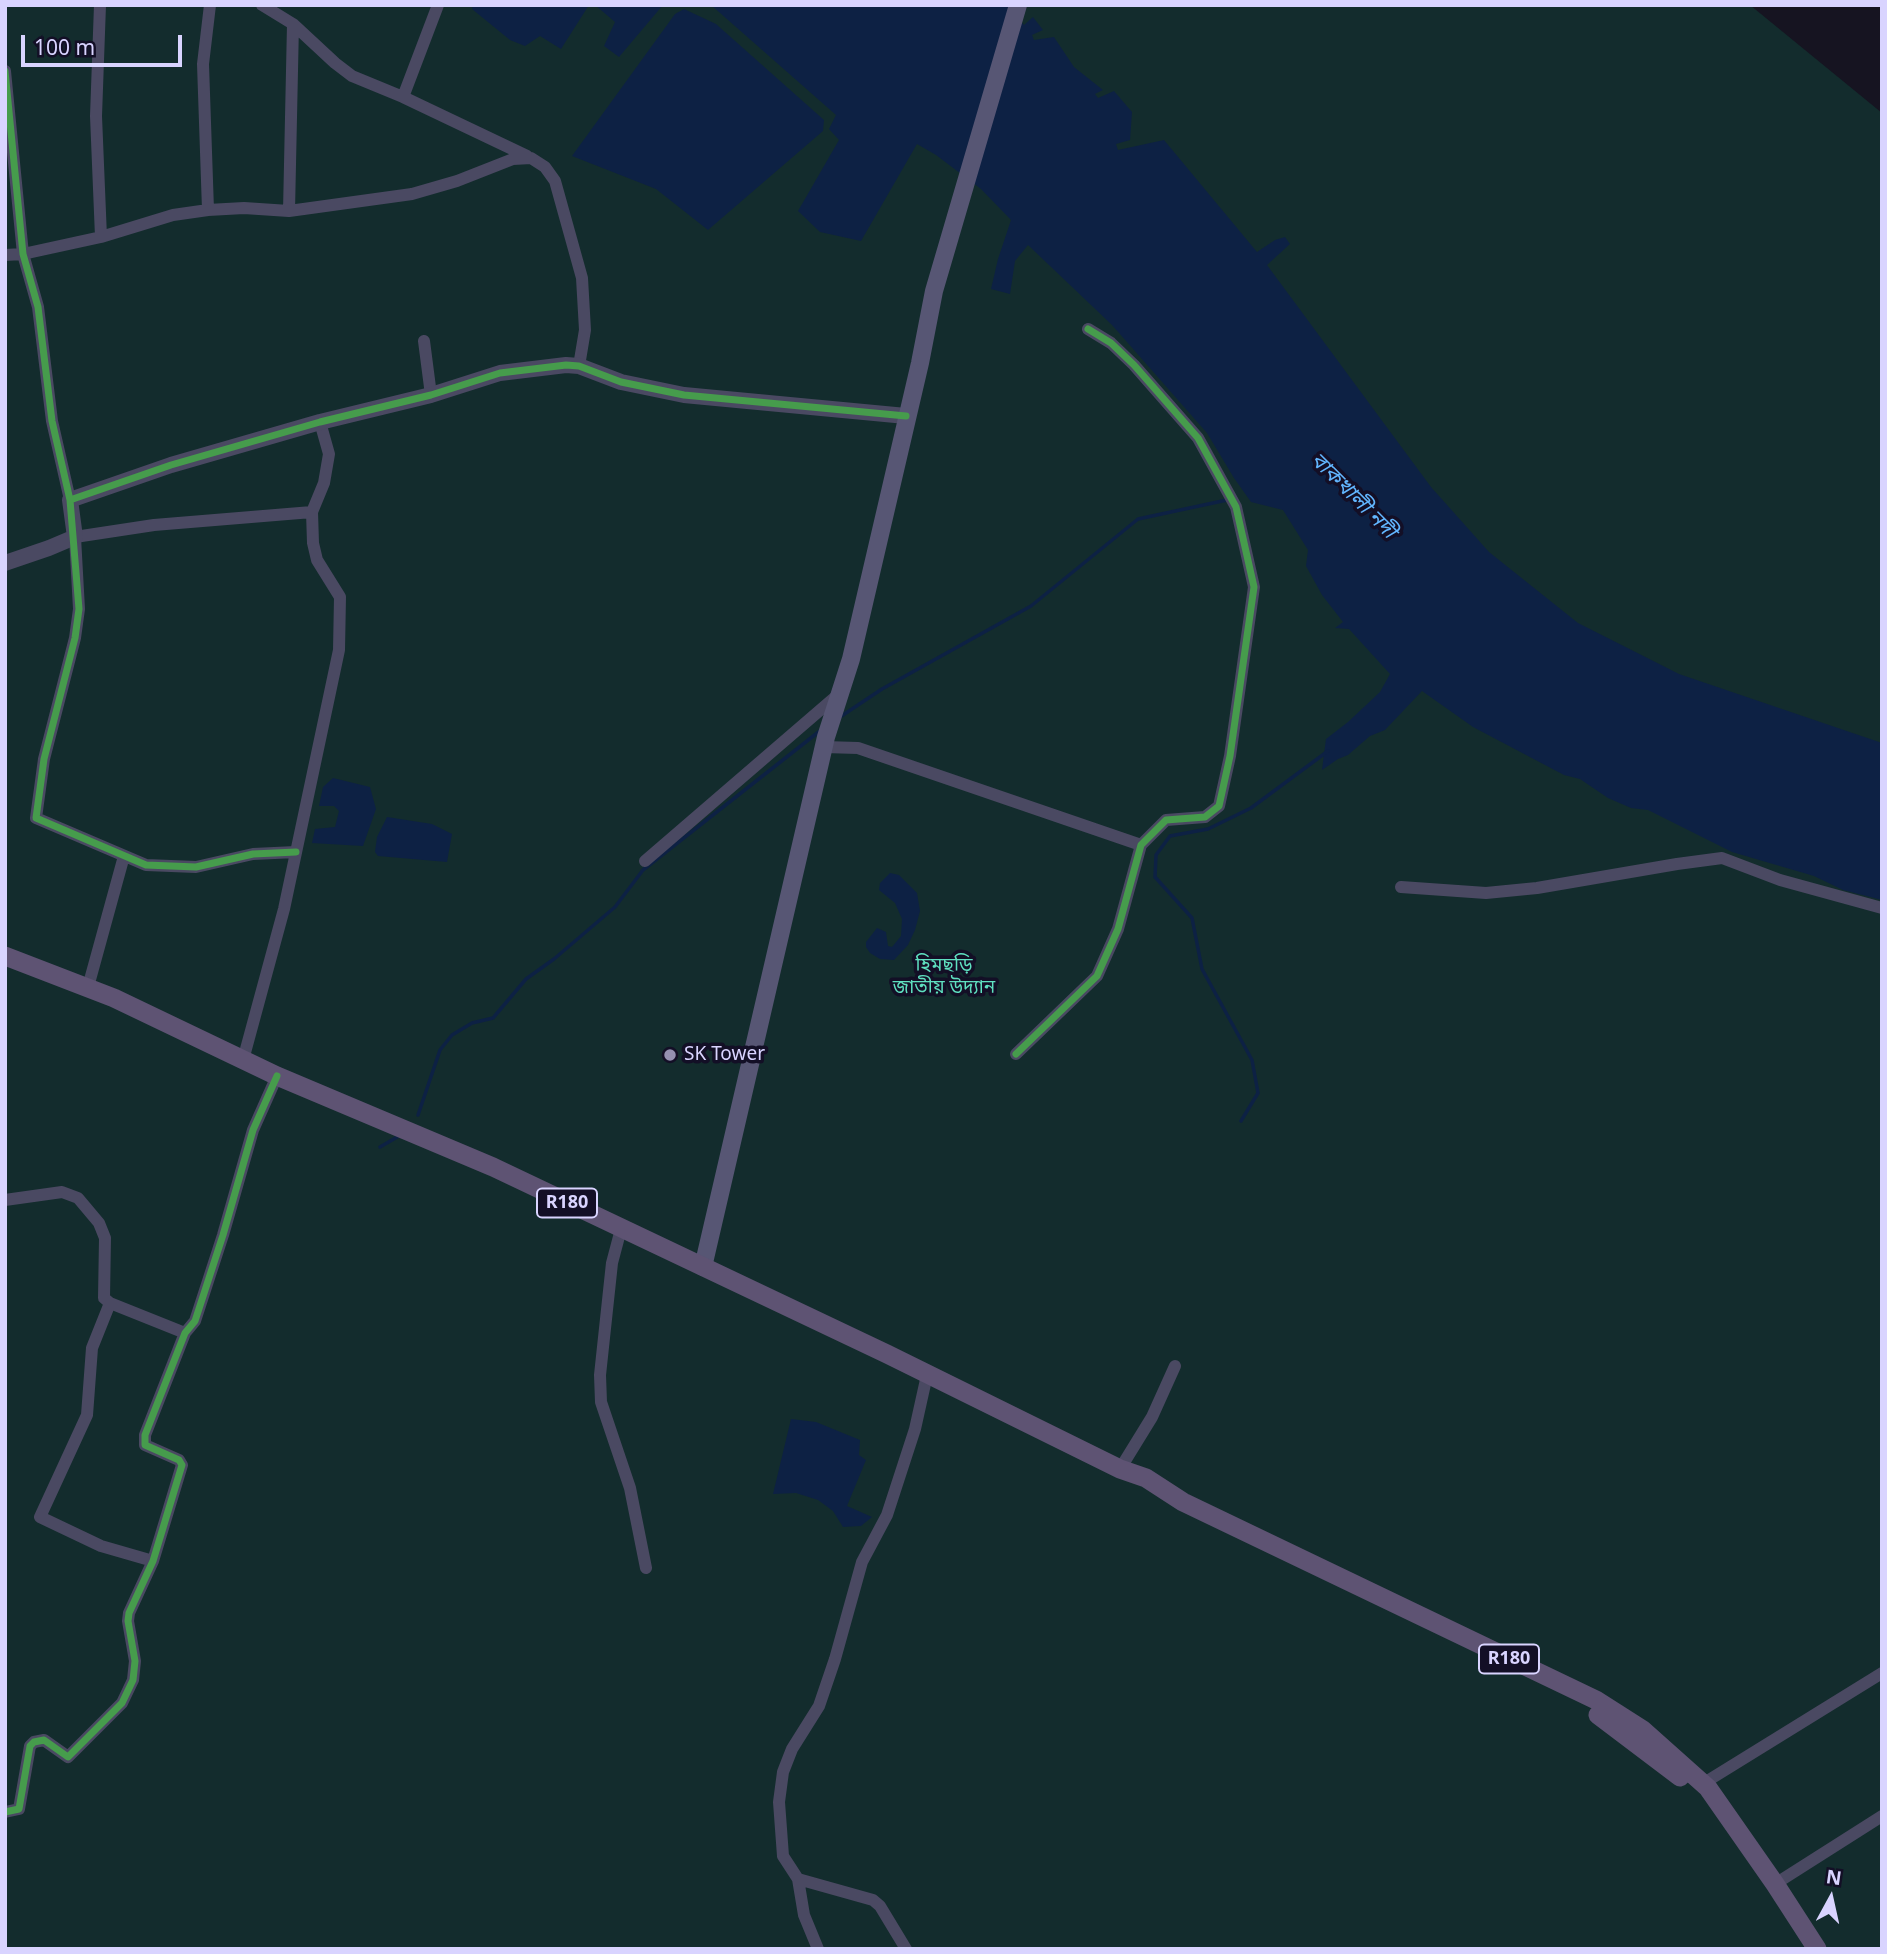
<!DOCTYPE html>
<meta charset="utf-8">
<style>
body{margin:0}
#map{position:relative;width:1887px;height:1954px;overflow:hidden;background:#161421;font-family:"Noto Sans",sans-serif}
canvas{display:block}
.frame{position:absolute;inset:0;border:7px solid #d9d4ff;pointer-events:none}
.north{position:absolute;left:1796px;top:1863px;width:70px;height:70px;-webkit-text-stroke:5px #130f26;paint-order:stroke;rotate:8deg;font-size:19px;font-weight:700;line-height:28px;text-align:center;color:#d9d4ff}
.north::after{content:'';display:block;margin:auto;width:24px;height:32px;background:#d9d4ff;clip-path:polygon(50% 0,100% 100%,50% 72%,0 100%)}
.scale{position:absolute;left:21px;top:35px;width:161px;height:32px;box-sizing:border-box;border:4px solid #d9d4ff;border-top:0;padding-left:9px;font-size:21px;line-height:24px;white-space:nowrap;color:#d9d4ff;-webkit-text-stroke:5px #130f26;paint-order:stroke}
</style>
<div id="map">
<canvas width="1887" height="1954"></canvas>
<div class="frame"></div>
<div class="north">N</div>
<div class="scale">100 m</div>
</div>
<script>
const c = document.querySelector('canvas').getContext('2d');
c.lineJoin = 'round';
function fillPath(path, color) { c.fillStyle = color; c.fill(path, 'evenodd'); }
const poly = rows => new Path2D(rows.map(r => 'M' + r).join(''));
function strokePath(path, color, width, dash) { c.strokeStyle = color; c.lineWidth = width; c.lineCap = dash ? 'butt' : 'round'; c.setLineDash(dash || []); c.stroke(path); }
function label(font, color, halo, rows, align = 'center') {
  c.font = font + ' "Noto Sans","Noto Sans Bengali",sans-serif'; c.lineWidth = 7; c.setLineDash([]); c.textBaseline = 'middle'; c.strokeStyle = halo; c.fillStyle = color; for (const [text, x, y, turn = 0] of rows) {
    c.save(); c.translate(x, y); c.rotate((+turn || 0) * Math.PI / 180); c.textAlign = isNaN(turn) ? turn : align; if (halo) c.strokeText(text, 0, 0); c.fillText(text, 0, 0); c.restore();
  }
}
fillPath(poly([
 [5,5,1750,5,1882,113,1882,1949,5,1949]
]), '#132c2d');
fillPath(poly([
 [473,5,589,5,561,49,540,36,525,46,510,40,472,9],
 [595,5,663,5,619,57,604,46,615,22],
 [711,5,1015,5,1011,10,1024,25,1033,17,1043,30,1032,35,1034,40,1054,37,1074,67,1103,90,1095,94,1098,98,1114,91,1132,112,1130,140,1116,144,1118,150,1164,140,1257,252,1275,240,1285,237,1290,244,1267,265,1431,487,1489,552,1578,623,1679,674,1882,743,1882,900,1843,890,1814,876,1732,852,1648,810,1631,808,1608,798,1580,779,1564,775,1473,727,1422,691,1385,730,1370,736,1348,755,1338,759,1322,770,1326,739,1348,722,1380,692,1390,674,1349,629,1335,628,1343,622,1322,595,1306,566,1308,550,1283,510,1251,502,1234,478,1207,433,1112,325,1028,245,1015,261,1010,294,991,289,998,259,1011,220,981,189,936,155,917,144,861,241,820,232,798,211,839,140,829,129,836,115],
 [684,9,716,24,824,120,823,131,708,230,656,189,572,156,675,14],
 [333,778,370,787,376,809,363,846,312,843,315,829,335,827,339,811,334,806,319,806,323,787],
 [387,817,432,824,452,834,447,862,378,856,375,852,377,837],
 [890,873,899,875,917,893,920,911,915,930,908,945,894,960,880,959,870,953,866,947,866,942,877,928,886,932,888,946,892,947,901,936,902,919,895,903,879,890,880,883],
 [791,1419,816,1422,860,1440,859,1455,866,1460,847,1506,872,1517,861,1526,843,1527,833,1511,818,1500,796,1493,773,1494]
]), '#0d2144');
strokePath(poly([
 [840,717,882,689,1031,606,1138,519,1227,500],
 [418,1115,440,1050,452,1035,472,1023,493,1018,526,979,554,959,615,907,643,870,821,730],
 [1241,1121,1258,1093,1252,1060,1202,969,1192,918,1155,877,1156,855,1170,836,1208,829,1251,808,1328,751],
 [380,1147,399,1136]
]), '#0d2144', 3.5);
strokePath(poly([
 [100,5,96,116,101,237],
 [262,5,293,24,335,63,352,76,403,97,527,156],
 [5,71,23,254,38,307,52,421,70,500],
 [403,97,438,5],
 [208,210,203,64,210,5],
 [289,211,293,24],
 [5,255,23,254,101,237,173,215,208,210,244,208,289,211,412,194,457,181,513,159,531,158,545,167,555,181,582,278,585,330,579,366],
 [424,341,431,395],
 [824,747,858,748,1141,845],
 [296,852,253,854,196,867,146,865,36,818,44,759,75,638,79,609,75,537,154,525,312,512],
 [645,861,840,693],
 [1401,887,1486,893,1537,888,1677,864,1722,858,1780,880,1882,908],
 [88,987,124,856],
 [1016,1054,1097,976,1118,929,1141,845,1166,820,1205,817,1219,806,1230,756,1254,587,1236,507,1198,438,1134,365,1111,343,1088,329],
 [243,1060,284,909,339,650,340,597,317,560,313,543,312,512,324,483,329,454,320,422],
 [5,1200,62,1192,78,1198,99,1223,105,1238,104,1298,110,1303,185,1333],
 [621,1229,612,1263,600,1375,601,1402,630,1488,646,1568],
 [110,1303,92,1348,87,1415,40,1517,101,1546,153,1561],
 [1120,1469,1152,1417,1175,1366],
 [1704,1783,1882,1673],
 [5,1812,19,1809,30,1746,34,1742,44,1740,68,1757,122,1703,133,1680,135,1661,128,1621,129,1613,153,1561,182,1465,179,1460,145,1445,145,1435,185,1333,195,1321,223,1235,253,1130,277,1076],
 [798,1879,873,1900,880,1906,906,1949],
 [1775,1884,1882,1816],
 [818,1949,804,1915,798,1879,783,1856,779,1802,783,1772,792,1749,819,1706,835,1659,862,1562,887,1515,915,1429,927,1375]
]), '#4a4962', 12);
strokePath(poly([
 [5,563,49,548,75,537,70,500,171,465,320,422,431,395,500,373,566,365,579,366,621,382,684,395,906,416]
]), '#4a4962', 16);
strokePath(poly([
 [703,1267,826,737,851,659,920,363,934,291,1018,5]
]), '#575674', 18);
strokePath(poly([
 [5,956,114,998,277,1076,493,1167,887,1354,1120,1469,1146,1478,1183,1502,1596,1700,1643,1730,1708,1788,1775,1884,1817,1949],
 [1598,1715,1680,1777]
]), '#5e5373', 19);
strokePath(poly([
 [5,71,23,254,38,307,52,421,70,500,79,609,75,638,44,759,36,818,146,865,196,867,253,854,296,852],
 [70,500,171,465,320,422,431,395,500,373,566,365,579,366,621,382,684,395,906,416],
 [1016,1054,1097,976,1118,929,1141,845,1166,820,1205,817,1219,806,1230,756,1254,587,1236,507,1198,438,1134,365,1111,343,1088,329],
 [5,1812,19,1809,30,1746,34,1742,44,1740,68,1757,122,1703,133,1680,135,1661,128,1621,129,1613,153,1561,182,1465,179,1460,145,1445,145,1435,185,1333,195,1321,223,1235,253,1130,277,1076]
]), '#469c4c', 7);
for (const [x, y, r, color] of [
 [670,1055,7,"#9591b1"]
]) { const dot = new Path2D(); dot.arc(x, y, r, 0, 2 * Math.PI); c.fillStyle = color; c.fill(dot); strokePath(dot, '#130f26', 2.5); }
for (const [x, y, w] of [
 [567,1203,60],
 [1509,1659,60]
]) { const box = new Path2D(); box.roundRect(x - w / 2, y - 14.5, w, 29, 5); c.fillStyle = '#130f26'; c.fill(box); strokePath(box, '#d9d4ff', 2); }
label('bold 18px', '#d9d4ff', null, [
 ["R180",567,1203],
 ["R180",1509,1659]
]);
label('19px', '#5fe0c0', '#130f26', [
 ["হিমছড়ি",944,966],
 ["জাতীয় উদ্যান",944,988]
]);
label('19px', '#d9d4ff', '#130f26', [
 ["SK Tower",684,1055]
], 'left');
label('italic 21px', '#62b6ff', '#130f26', [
 ["বাকখালী নদী",1353,496,45]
]);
</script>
